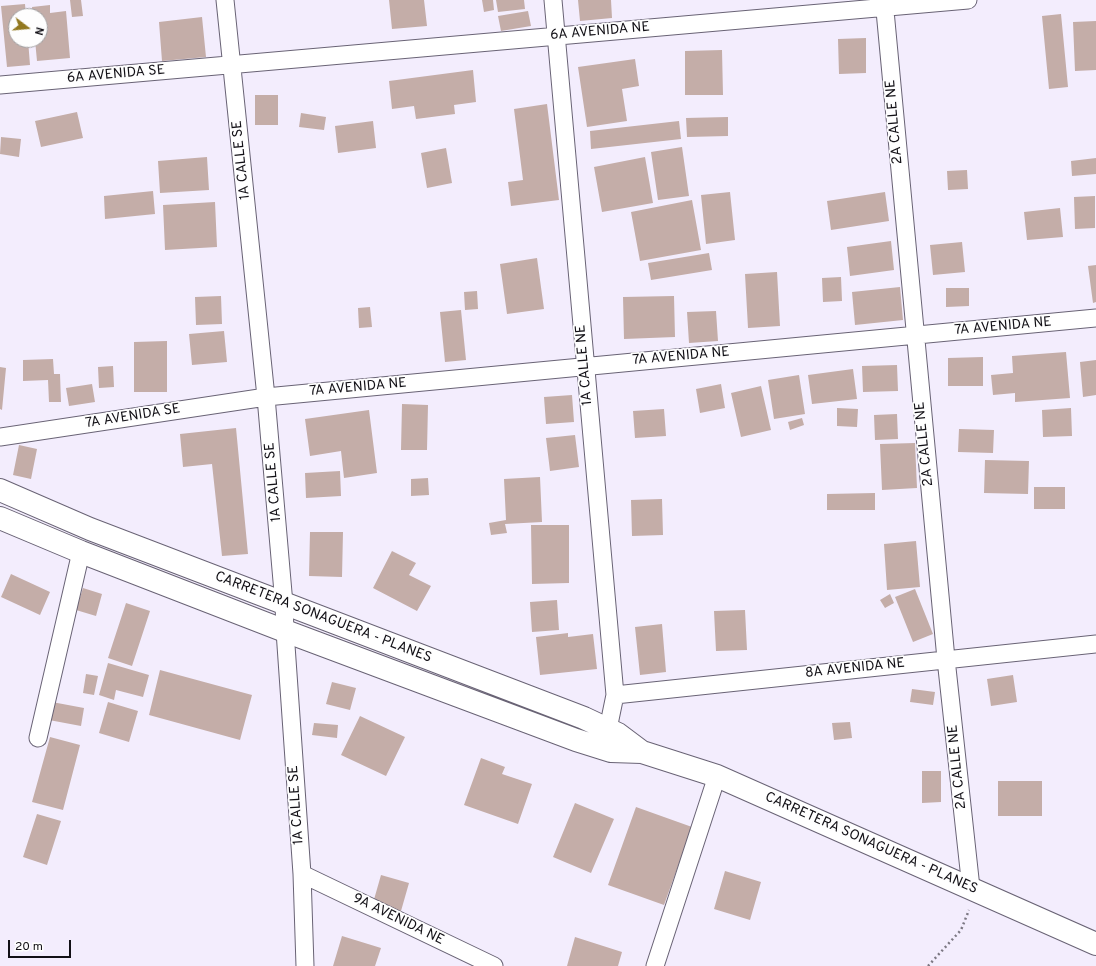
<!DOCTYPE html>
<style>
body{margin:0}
#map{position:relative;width:1096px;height:966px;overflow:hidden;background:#f3edfd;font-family:Overpass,sans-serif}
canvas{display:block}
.north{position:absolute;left:8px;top:8px;width:40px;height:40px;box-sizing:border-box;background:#fefefe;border:1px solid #a09fa1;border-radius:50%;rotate:106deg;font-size:11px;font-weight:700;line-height:16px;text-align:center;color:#121016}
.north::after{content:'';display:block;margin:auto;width:14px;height:18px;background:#92781f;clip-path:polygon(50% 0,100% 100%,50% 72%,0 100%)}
.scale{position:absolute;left:8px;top:940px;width:63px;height:18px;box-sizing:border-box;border:2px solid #121016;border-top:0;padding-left:5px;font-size:12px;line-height:14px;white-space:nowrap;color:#121016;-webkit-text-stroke:3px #fefefe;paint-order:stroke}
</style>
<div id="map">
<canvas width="1096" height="966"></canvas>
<div class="north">N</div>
<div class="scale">20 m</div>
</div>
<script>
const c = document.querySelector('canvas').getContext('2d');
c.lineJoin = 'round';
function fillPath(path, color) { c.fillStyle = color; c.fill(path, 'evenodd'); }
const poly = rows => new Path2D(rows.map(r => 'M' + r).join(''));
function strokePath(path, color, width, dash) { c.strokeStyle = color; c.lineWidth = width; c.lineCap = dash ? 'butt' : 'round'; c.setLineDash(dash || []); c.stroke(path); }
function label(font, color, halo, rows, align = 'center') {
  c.font = font + ' Overpass,sans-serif'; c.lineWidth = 3.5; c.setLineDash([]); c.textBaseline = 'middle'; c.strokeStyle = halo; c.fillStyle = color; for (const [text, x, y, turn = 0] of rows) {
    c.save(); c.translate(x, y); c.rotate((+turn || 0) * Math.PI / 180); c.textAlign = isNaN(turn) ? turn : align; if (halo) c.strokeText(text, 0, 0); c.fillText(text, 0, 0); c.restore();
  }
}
fillPath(poly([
 [70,0,81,0,83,16,72,17],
 [389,0,424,0,427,26,392,29],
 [482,0,493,0,494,10,484,12],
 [496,0,524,0,525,9,498,12],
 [578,0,611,0,612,18,580,21],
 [25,4,26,16,16,16,16,40,28,40,30,65,7,67,1,6],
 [50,5,50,13,66,11,70,58,37,61,35,40,40,40,40,16,33,16,32,7],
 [528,11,531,26,501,31,498,16],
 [1061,14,1068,87,1049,89,1042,16],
 [202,17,206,57,162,61,159,22],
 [1096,21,1096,70,1075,71,1073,22],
 [866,38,866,73,839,74,838,39],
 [722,50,723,95,685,95,685,51],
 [635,59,639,86,622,89,627,121,587,127,578,67],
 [473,70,476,102,454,105,455,114,416,119,414,106,392,109,389,81],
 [255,95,278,95,278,125,255,125],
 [547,104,559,200,511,206,508,182,523,180,514,109],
 [77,112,83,138,41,147,35,121],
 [301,113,326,117,324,130,299,127],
 [728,117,728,136,687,137,686,118],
 [373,121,376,148,338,153,335,126],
 [679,121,681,139,591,149,590,131],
 [1,137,21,139,19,157,0,154],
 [682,147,689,196,658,200,651,152],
 [446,148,452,183,427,188,421,153],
 [207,157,209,190,160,193,158,161],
 [645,157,653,203,602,212,594,167],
 [1096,158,1096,174,1072,176,1071,161],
 [967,170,968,189,948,190,947,171],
 [153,191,155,214,105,219,104,196],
 [730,192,735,240,706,244,701,195],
 [885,192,889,221,831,230,827,201],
 [1095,196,1095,228,1075,229,1074,197],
 [692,200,701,250,640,261,631,212],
 [215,202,217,247,165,250,163,205],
 [1060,208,1063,237,1027,240,1024,212],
 [891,241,894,270,850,276,847,247],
 [962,242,965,272,933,275,930,245],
 [709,253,712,270,651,280,648,263],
 [537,258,544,309,507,314,500,264],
 [1096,265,1096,302,1093,303,1088,266],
 [777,272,780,326,748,328,745,274],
 [841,277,842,301,823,302,822,278],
 [900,287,903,320,855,325,852,292],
 [946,288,969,288,969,306,946,307],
 [477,291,478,309,465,310,464,292],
 [221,296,222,324,196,325,195,297],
 [674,296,675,337,624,339,623,297],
 [370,307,372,327,359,328,358,308],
 [461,310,466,360,445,362,440,312],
 [716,311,718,341,689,343,687,312],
 [224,331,227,362,192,365,189,334],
 [167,341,167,392,134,392,134,342],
 [1066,352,1070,398,1015,402,1015,393,993,395,991,375,1013,373,1012,356],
 [983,357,983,386,948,386,948,358],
 [53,359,54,374,60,374,61,402,49,402,48,380,23,381,23,360],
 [1096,360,1096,395,1083,397,1080,362],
 [897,365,898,391,863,392,862,366],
 [113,366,114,387,99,388,98,367],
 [0,367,6,368,2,410,0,409],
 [853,369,857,399,812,404,808,375],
 [799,375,805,414,774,419,768,380],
 [92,384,95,402,69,406,66,388],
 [721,384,725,408,700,413,696,389],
 [761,386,771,430,741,437,731,393],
 [572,395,574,422,546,424,544,397],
 [402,404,428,405,427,450,401,450],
 [837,408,858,409,857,427,837,426],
 [1071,408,1072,436,1043,437,1042,410],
 [664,409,666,436,635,438,633,411],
 [369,410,377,473,344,478,341,451,310,456,305,419],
 [897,414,898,439,875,440,874,415],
 [802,418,804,425,790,430,788,422],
 [236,428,248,554,222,556,212,464,183,467,180,434],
 [959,429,994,430,993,453,958,452],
 [575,435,579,467,550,471,546,438],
 [915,443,917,488,882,490,880,444],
 [19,445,37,449,31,479,13,475],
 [985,460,1029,461,1028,494,984,493],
 [340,471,341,496,306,498,305,473],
 [540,477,542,522,505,524,507,533,491,535,489,523,506,520,504,479],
 [428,478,429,495,411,496,411,479],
 [1034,487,1065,487,1065,509,1034,509],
 [875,493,875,510,827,510,827,494],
 [662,499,663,535,632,536,631,500],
 [531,525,569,525,569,583,532,584],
 [310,532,343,532,342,577,309,576],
 [916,541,920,587,887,590,884,544],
 [392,551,416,563,409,575,431,586,417,611,373,588],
 [11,574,50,592,40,615,1,597],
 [83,588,102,594,96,616,76,610],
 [915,589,933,634,913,642,895,597],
 [890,594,894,603,885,608,880,600],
 [557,600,559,630,532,632,530,602],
 [126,603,150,611,132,666,108,658],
 [745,610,747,650,716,651,714,611],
 [662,624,666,672,640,675,635,627],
 [568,633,568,637,593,634,597,669,540,675,536,637],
 [108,663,149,675,143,697,116,690,114,700,99,695],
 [160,670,252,695,240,740,149,715],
 [86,674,98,676,94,695,83,693],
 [1013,675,1017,702,991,706,987,679],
 [332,682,356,688,350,710,326,704],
 [912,689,935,692,933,705,910,702],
 [52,702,84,708,81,726,49,720],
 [108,702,138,711,129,742,99,733],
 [360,716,405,737,386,776,341,755],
 [850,722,852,738,834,740,832,723],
 [314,723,338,725,337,738,312,735],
 [50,737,80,745,63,810,32,802],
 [481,758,505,767,502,774,532,784,518,824,464,805],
 [922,771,941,771,941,802,922,803],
 [998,781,1042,781,1042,816,998,816],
 [575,803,614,819,591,873,553,857],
 [636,807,692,827,664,905,608,885],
 [37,814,61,821,47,865,23,857],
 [725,871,761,882,750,920,714,909],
 [381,875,409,883,401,911,373,903],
 [342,936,381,948,375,966,333,966],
 [575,937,622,952,618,966,567,966]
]), '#c4ada8');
const minor = poly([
 [225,0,266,397,284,604,285,631,302,874,305,966],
 [553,0,615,695,608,729],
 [884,0,946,659,971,888],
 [0,85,968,0],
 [0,437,266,397,1096,318],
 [615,695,1096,644],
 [38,738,81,552],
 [302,874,494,966],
 [655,966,717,776]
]);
const secondary = poly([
 [0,490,90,529,584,718,618,734,642,752,717,776,1096,944],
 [0,518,81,552,285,631,576,740,611,751,642,752]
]);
strokePath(minor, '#696375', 19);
strokePath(secondary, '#696375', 24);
strokePath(poly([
 [928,966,961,930,969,910]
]), '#7c7883', 2.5, [2, 3]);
strokePath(minor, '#fff', 17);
strokePath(secondary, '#fff', 22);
label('14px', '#121016', '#fefefe', [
 ["6A AVENIDA NE",600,32,-5],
 ["6A AVENIDA SE",116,75,-5],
 ["2A CALLE NE",895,122,-95],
 ["1A CALLE SE",242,160,-96],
 ["7A AVENIDA NE",1003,327,-5],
 ["7A AVENIDA NE",681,357,-5],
 ["1A CALLE NE",585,365,-95],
 ["7A AVENIDA NE",358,388,-5],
 ["7A AVENIDA SE",133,417,-9],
 ["2A CALLE NE",925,444,-96],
 ["1A CALLE SE",274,482,-95],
 ["CARRETERA SONAGUERA - PLANES",323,618,21],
 ["8A AVENIDA NE",855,669,-6],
 ["2A CALLE NE",958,767,-96],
 ["1A CALLE SE",297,805,-94],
 ["CARRETERA SONAGUERA - PLANES",871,844,24],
 ["9A AVENIDA NE",398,920,26]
]);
</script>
